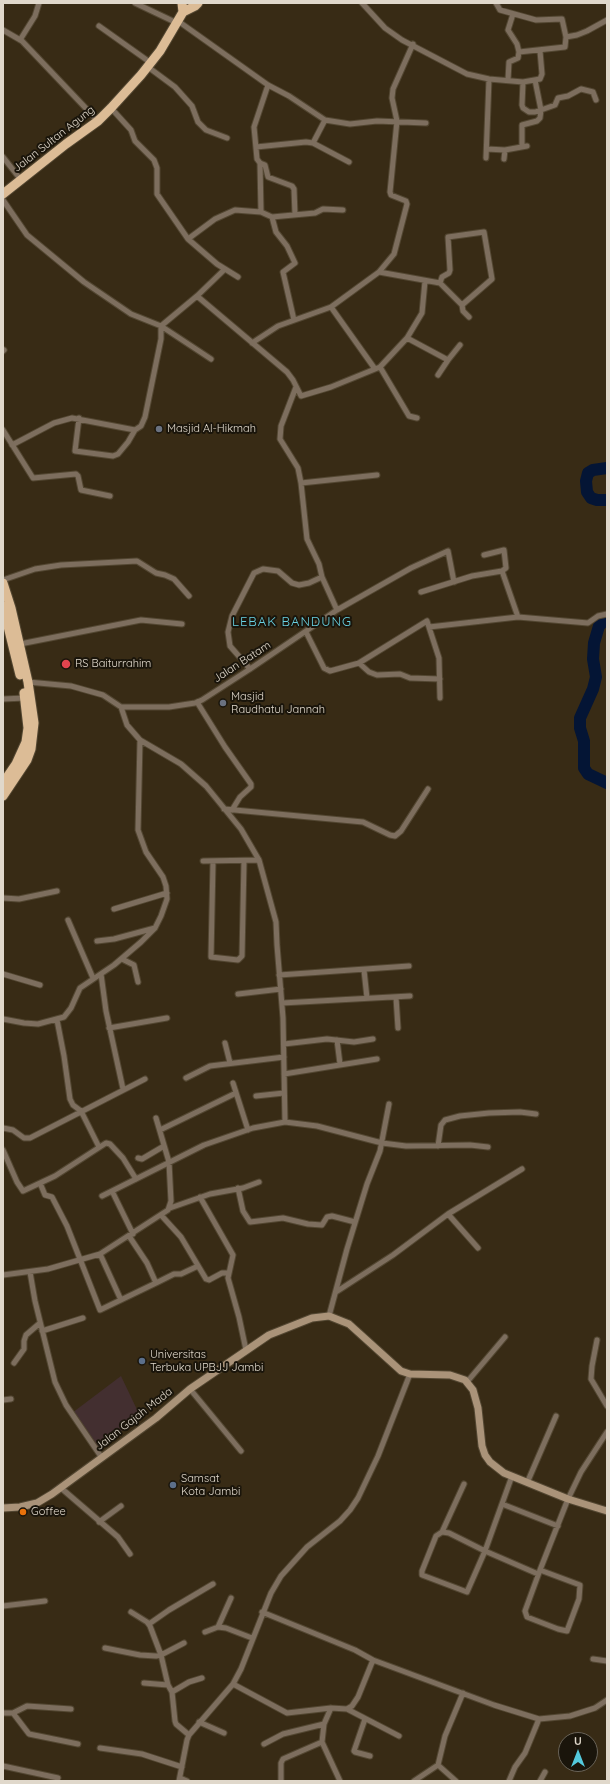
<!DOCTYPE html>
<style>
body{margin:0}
#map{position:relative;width:610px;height:1784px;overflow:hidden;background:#382b15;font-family:Quicksand,sans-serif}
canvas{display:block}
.frame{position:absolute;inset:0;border:4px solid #e0d8cb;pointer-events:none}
.north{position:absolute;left:558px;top:1732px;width:40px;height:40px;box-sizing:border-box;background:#1a150b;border:1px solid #696358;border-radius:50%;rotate:0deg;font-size:11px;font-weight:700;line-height:16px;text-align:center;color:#e0d8cb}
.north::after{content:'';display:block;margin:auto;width:14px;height:18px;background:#54cadd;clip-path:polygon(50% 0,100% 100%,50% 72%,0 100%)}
</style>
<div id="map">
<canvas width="610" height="1784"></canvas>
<div class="frame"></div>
<div class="north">U</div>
</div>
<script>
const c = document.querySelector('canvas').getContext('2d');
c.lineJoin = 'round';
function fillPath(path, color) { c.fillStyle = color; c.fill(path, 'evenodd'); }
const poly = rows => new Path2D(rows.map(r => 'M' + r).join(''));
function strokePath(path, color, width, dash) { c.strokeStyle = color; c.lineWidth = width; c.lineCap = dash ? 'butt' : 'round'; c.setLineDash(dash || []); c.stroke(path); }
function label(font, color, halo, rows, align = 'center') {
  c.font = font + ' Quicksand,sans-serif'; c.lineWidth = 4; c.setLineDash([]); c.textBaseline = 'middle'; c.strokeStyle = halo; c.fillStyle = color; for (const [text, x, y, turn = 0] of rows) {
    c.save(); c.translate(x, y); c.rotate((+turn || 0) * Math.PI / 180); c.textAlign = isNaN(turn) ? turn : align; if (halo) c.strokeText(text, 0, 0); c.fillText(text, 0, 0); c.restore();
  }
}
fillPath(poly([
 [121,1376,141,1418,96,1448,72,1413]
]), '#432f30');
strokePath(poly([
 [607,468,593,470,588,473,586,481,587,492,591,498,597,500,607,500],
 [607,618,599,626,594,643,593,659,596,677,593,689,580,718,580,728,584,741,584,768,588,774,607,783]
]), '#041535', 12);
const minor = poly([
 [135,3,177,23],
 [362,3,385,28,402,40,467,74,489,79,523,82,540,79,542,74,540,51],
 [496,3,500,10,536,20,562,19,566,37,565,47,519,52],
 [178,21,268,85,289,96,325,120,350,124,377,121,426,123],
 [99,26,151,63],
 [3,30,22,41,98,121],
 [566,37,577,35,587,31,607,20],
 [20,40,35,16,39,3],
 [148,67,175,87,192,106,198,122,206,130,227,138],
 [508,80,509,62,518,58,519,52,517,44,508,30,513,14],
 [535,80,541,110,555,105,558,98,568,96,581,89,593,92,596,100],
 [268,85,254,127,257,159,260,163,265,165,268,177,292,186,294,189,295,215],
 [111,108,131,130,135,141,154,160,157,168,157,194,188,239,217,264,238,277],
 [313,143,325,120],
 [256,147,306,142,313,143,349,162],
 [522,147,522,125,537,121,540,118,541,110,535,112,529,112,523,108,522,105,523,82],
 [487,149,505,150,527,146],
 [3,157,21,180],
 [486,158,489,79],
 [504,159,505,150],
 [260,163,261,212],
 [3,200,27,235,84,282,131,314,161,326,211,359],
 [272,217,276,232,287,246,295,263,283,272,294,320],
 [188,239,215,219,235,210,261,212,272,217,315,213,323,209,343,210],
 [379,272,440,283,462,305,463,311,469,317],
 [440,283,442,277,449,273,450,270,448,237,484,232,492,279,462,305],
 [197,296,287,372,293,380,301,396,331,387,380,367,407,338,448,360,460,345],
 [331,307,375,369],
 [407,338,422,313,425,281],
 [252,343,278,326,331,307,379,272,394,254,407,204,406,201,391,195,390,192,397,121,392,98,393,89,413,44],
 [3,351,4,350],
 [380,367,409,416,417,418],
 [438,375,448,360],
 [296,387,281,426,280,439,298,468,301,483,307,539,319,564,322,577,337,610],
 [79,418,75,451,113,456,118,454,128,442,135,430,141,426,145,417,161,339,161,326,197,296,225,269],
 [3,430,33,478,76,474,78,476,81,490,110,496],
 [12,445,54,423,72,418,135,430],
 [301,483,377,475],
 [502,571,518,617],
 [3,580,35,569,61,565,137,561,156,573,165,575,174,579,189,596],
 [421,592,472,576,502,571,506,568,504,550,484,555],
 [429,627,518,617,588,623,598,616,607,614],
 [306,632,324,668,330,671,359,663,427,621,439,658,440,698],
 [20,644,141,620,182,624],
 [359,663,369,672,377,675,400,674,410,678,440,679],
 [250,669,230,646,228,632,232,616,254,573,263,569,278,571,292,583,299,585,309,583,322,577],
 [28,682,71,686,103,695,121,707,169,707,195,703,202,700,250,669,337,610,411,568,448,551,454,582],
 [3,699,25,698],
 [197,702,225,747,251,784,251,787,240,797,232,810],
 [224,809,363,822,390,835,395,836,401,831,428,789],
 [203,861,259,860],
 [213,862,211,957,238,960,242,956,244,861],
 [3,898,19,899,57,891],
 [114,909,167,893],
 [68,920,93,978],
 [97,941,114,939,155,928],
 [122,959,134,965,138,982],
 [364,970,367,998],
 [3,974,40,985],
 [101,974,106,1011,123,1089],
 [279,975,409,966],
 [238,994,281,989],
 [396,997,398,1028],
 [282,1003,410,996],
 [3,1019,24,1023,38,1024,64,1017,71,1008,80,988,114,965,141,942,155,928,161,916,167,899,166,886,163,877,146,852,138,830,140,740],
 [57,1020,64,1056,70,1099,73,1105,81,1111,99,1147],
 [109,1028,167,1018],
 [337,1040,340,1064],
 [225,1043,230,1063],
 [284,1044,327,1039,354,1042,373,1039],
 [284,1074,377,1059],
 [186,1078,210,1066,284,1057],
 [233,1083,248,1130],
 [256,1096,284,1093],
 [285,1122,317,1126,382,1143,406,1146,470,1145,488,1147],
 [3,1128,13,1130,24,1138,30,1138,145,1079],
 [160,1130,236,1093],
 [438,1146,441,1125,445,1120,460,1116,489,1113,520,1112,536,1114],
 [3,1150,17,1182,23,1191,55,1176,106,1143,110,1144,123,1158,136,1179],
 [138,1158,142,1159,164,1146],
 [40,1183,45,1195,52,1197,67,1226,100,1310,156,1283,147,1263,129,1236],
 [238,1188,243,1211,250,1222,283,1218,308,1224,322,1225,327,1217,332,1216,355,1222],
 [112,1191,133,1234],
 [102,1196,204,1145,253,1128,285,1122,283,1018,277,945,276,922,259,860,241,829,206,786,181,764,140,740,127,725,121,707],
 [200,1197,233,1255,228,1278,239,1317,246,1350],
 [170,1208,210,1194,243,1188,259,1182],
 [448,1214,478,1248],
 [161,1215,181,1237,206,1279,209,1280,222,1273,228,1273],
 [100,1254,121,1300],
 [30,1272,35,1301,55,1382,66,1405,102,1458],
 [3,1275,48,1269,100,1254,168,1210,171,1201,169,1162,156,1118],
 [156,1283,174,1274,181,1274,198,1266],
 [336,1292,393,1255,448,1214,522,1169],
 [329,1316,347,1249,367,1184,380,1151,389,1104],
 [42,1331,83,1318],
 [597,1340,592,1366,591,1379,607,1406],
 [14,1363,24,1349,24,1341,26,1335,40,1323],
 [467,1382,505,1337],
 [190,1389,241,1451],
 [3,1400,11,1399],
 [512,1476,485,1551,538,1574],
 [527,1483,556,1416],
 [61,1488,118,1537,130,1554],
 [502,1504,558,1526],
 [99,1522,121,1506],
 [442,1532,449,1533,485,1551,467,1592,422,1575,422,1571,436,1536,442,1532],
 [442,1532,464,1484],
 [540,1570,580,1585,579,1599,567,1631,558,1629,527,1617,525,1611,540,1570,568,1499,581,1472,607,1432],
 [3,1606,45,1601],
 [131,1612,147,1622,150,1626,161,1655,168,1685,172,1692,175,1721,176,1724,189,1735],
 [262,1612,355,1650,373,1660,494,1705,539,1719,570,1716,595,1708,607,1700],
 [149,1624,169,1610,213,1584],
 [218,1627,231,1598],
 [205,1632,218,1627,226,1628,252,1638],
 [105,1648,140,1655,156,1656,161,1655,184,1643],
 [593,1659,607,1661],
 [144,1683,168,1685],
 [233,1684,287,1713,331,1708,347,1709,352,1706,358,1697,373,1660],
 [172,1692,189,1682,202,1678],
 [331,1708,324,1724,322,1742,340,1781],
 [347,1709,399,1736],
 [3,1713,13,1713,27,1706,71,1709],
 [13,1713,29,1734,78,1744],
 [365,1719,354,1751,355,1752,370,1756],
 [199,1722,224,1733],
 [264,1744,283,1734,324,1724],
 [100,1748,142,1754,182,1767],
 [438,1765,456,1781],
 [3,1766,58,1778],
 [180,1778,187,1781],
 [179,1781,187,1740,189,1735,233,1684,241,1669,271,1593,281,1576,307,1547,340,1521,350,1510,358,1498,378,1456,410,1374],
 [281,1781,281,1763,283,1759,322,1742],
 [414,1781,438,1765,445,1736,463,1693],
 [509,1781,515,1767,525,1753,539,1719],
 [540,1781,545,1772]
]);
const secondary = poly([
 [3,1508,20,1507,37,1503,52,1494,156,1418,190,1389,269,1335,312,1318,329,1316,349,1324,401,1371,410,1374,450,1375,465,1380,473,1390,478,1408,482,1446,485,1455,490,1462,504,1473,568,1499,607,1511]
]);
const trunk = poly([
 [183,12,195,6,198,3],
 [3,194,66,144,98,121,111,108,141,75,160,51,183,12,182,3],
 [3,583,11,608,28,682,34,723,31,749,27,760,3,796],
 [3,606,20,675],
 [3,783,16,764,26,742,28,728,24,693]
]);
strokePath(minor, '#534732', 7);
strokePath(secondary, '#534732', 9);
strokePath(trunk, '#534732', 11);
strokePath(minor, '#7d6e5e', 5);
strokePath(secondary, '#aa9379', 7);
strokePath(trunk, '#dcbc96', 9);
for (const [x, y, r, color] of [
 [159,429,4,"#6b7280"],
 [66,664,5,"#e0444e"],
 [223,703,4,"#6b7280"],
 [142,1361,4,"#5c6f8a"],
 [173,1485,4,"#5c6f8a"],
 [23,1512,4,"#e8710a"]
]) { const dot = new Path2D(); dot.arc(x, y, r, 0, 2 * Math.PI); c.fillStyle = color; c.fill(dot); strokePath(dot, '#1a150b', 1.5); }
label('11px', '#e0d8cb', '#1a150b', [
 ["Jalan Sultan Agung",54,139,-38],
 ["Jalan Batam",242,662,-33],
 ["Jalan Gajah Mada",134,1419,-38]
]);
label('11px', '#e0d8cb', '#1a150b', [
 ["Masjid Al-Hikmah",167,429],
 ["RS Baiturrahim",75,664],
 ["Masjid",231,697],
 ["Raudhatul Jannah",231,710],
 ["Universitas",150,1355],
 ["Terbuka UPBJJ Jambi",150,1368],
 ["Samsat",181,1479],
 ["Kota Jambi",181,1492],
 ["Goffee",31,1512]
], 'left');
c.letterSpacing = '1px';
label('13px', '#69d2e3', '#1a150b', [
 ["LEBAK BANDUNG",292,622]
]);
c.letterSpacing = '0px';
</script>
